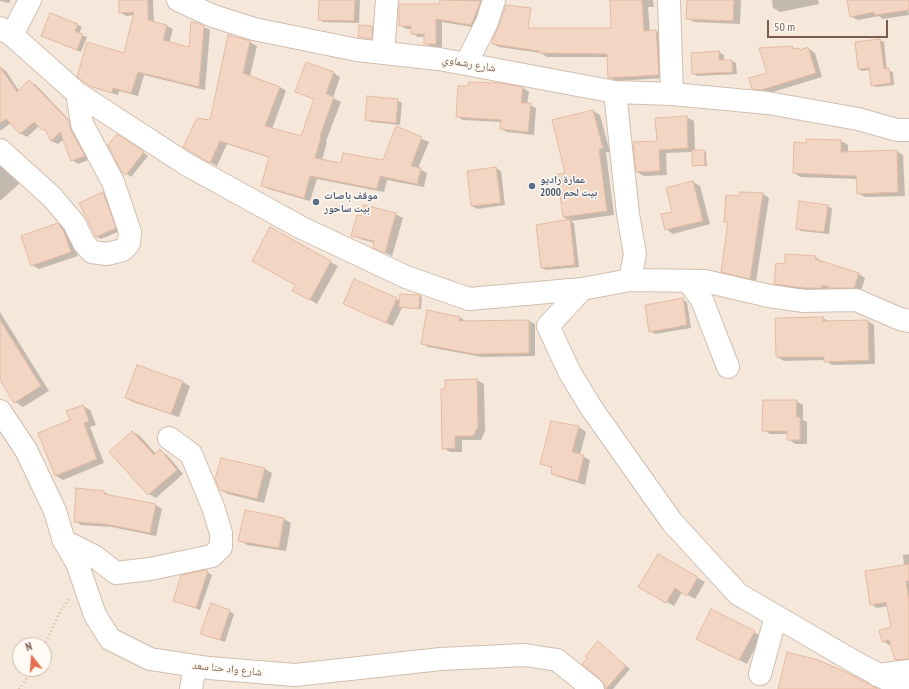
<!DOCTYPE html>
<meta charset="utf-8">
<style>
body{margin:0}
#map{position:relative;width:909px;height:689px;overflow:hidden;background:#fdf6ec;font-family:"PT Sans Narrow",sans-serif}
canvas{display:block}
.north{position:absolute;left:12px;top:637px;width:40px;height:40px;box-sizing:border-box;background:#fffaf3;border:1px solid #cabbb1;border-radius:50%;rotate:343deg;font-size:11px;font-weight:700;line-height:16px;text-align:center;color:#7a5c4d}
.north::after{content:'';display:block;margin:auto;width:14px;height:18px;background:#e76f51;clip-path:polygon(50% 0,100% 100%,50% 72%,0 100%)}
.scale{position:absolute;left:767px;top:20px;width:121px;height:18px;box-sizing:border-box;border:2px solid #7a5c4d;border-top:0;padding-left:5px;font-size:12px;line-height:14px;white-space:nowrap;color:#7a5c4d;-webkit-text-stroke:3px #fffaf3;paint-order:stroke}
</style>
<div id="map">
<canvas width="909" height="689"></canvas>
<div class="north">N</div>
<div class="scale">50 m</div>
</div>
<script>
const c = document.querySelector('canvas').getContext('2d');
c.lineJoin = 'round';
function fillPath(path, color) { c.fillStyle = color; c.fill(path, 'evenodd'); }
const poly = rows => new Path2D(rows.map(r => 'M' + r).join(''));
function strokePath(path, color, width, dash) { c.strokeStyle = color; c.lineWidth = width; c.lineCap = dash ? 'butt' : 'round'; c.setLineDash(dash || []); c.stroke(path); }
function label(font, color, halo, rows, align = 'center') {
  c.font = font + ' "PT Sans Narrow","Noto Naskh Arabic",sans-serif'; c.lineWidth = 3; c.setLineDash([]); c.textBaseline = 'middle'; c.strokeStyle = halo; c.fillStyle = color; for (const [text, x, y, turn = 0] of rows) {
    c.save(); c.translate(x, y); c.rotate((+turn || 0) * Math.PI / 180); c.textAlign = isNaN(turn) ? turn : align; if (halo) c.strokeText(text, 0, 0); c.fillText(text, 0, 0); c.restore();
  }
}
fillPath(poly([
 [0,0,909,0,909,689,0,689],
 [20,645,44,645,44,669,20,669]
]), '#f5e8da');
fillPath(poly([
 [0,0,10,0,10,3,0,1],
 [120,0,153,0,154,22,167,26,173,29,169,43,190,48,204,27,210,30,205,90,144,75,138,96,119,91,118,95,97,89,90,86,125,54,135,15,126,16,120,12],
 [320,0,360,0,359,23,323,22,319,19],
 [441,0,484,0,478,28,442,22,442,47,431,47,425,43,425,37,418,37,412,33,412,29,406,29,400,25,440,5],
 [614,0,653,0,654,7,648,7,650,32,656,31,663,35,665,78,616,81,609,77,608,57,547,57,541,53,499,47,493,44,521,33,612,29],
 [688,0,741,0,740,24,694,22,687,18],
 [772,0,818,0,819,4,780,12,773,8],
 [848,0,907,0,909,15,883,19,879,16,858,20,850,16],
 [78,25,82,27,79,34,87,37,81,52,42,36],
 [360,26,374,28,373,39,359,37],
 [229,36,250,42,257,46,250,76,280,87,286,91,272,129,302,137,315,100,296,92,307,64,334,73,340,77,333,98,341,102,326,141,327,142,322,160,342,164,383,162,396,128,429,142,418,168,427,173,424,187,387,180,384,192,317,179,310,201,268,189,262,185,270,158,227,144,217,166,184,147,211,122],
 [880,40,884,42,887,70,893,72,894,85,876,87,872,85,870,70,862,71,859,69,856,43],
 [792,47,801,50,808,48,815,53,822,77,769,93,760,93,753,88],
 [719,52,724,55,724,61,732,61,736,63,737,74,697,76,693,73],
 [0,67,6,71,19,91,29,81,36,85,75,126,91,159,78,164,72,160,64,139,58,144,51,141,48,132,39,126,27,137,20,133,11,123,0,131],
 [469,88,523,88,529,92,527,104,536,108,534,135,507,132,501,129,502,122,463,120,457,117],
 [397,100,402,103,400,125,371,122,366,119],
 [593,111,600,115,610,152,606,152,614,215,571,221,574,223,579,267,546,270,542,268,570,220,563,217,566,174,553,121],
 [686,117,694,121,695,151,704,151,706,152,707,166,695,166,693,165,693,152,666,153,667,175,644,176,637,172,658,142],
 [122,138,148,156,131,177,122,170],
 [841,141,848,145,848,153,896,151,903,155,905,196,865,197,858,193,857,179,801,177,794,173,807,144],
 [0,166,20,183,0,201],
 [496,168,501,171,505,205,477,209,472,206,468,171],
 [693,182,700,186,710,224,673,234,666,229],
 [103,193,108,195,120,231,101,239,97,237],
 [740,193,763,194,769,198,756,281,728,275,722,271,729,224,725,221,740,197],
 [828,206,832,209,829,234,801,231,797,228],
 [395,214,403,218,392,256,381,251,375,243,360,239,353,235,362,217],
 [58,224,65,228,70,235,78,256,39,269,32,265],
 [271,229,338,266,317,304,293,290,297,285],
 [815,257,822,261,822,262,859,274,865,278,861,291,839,291,828,288,828,291,812,292,782,287,775,284,786,265],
 [355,280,400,301,401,295,420,296,422,297,421,309,402,308,393,326,352,307],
 [683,300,687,302,691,328,655,334,650,331],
 [0,312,49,391,23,407,15,402,0,378],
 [460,317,466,322,529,321,535,324,535,356,482,357,428,347,422,343],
 [823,318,830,322,868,321,874,325,875,364,832,365,825,360,784,361,777,357],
 [477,380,484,384,485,431,481,440,462,440,462,452,450,452,443,448,446,390],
 [183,382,190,386,179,417,133,402,126,398],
 [796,401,803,405,803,420,807,422,807,444,795,444,788,439,788,434,770,434,763,430],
 [83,406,90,410,96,425,90,427,104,463,63,480,56,476,39,433,71,421],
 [579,427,586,432,580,455,590,460,585,485,559,477,552,473,553,469,541,463],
 [133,432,140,436,156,454,160,451,167,455,183,474,156,498,149,494,111,452],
 [221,459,265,469,272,473,264,503,228,494,220,490],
 [77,489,104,492,110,495,110,497,156,505,162,509,156,536,112,527,81,525,75,521],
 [245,511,284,519,291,523,286,551,247,545,240,540],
 [909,554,909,662,901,663,895,660,891,644,889,645,883,641,892,628,888,606,877,608,871,604,904,566,903,555],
 [658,555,705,582,695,599,682,592,674,606,640,586],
 [207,572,212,575,200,610,174,600],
 [229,611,234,614,225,642,201,633],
 [754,632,761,636,747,664,704,642],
 [598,642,630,669,613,689,606,689,605,684,588,658]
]), '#0003');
const building = poly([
 [119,0,148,0,148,20,167,25,163,40,189,47,191,22,197,23,204,26,199,87,138,72,131,93,113,88,112,93,90,86,77,77,87,42,124,53,134,12,119,13,119,0],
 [319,0,355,0,354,21,318,20,319,0],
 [440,0,481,1,471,25,436,19,436,44,424,44,424,34,411,34,411,26,399,26,399,4,439,4,440,0],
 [610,0,642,0,644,31,656,30,659,75,608,78,607,54,539,53,539,51,492,44,493,39,499,26,506,5,531,8,528,28,611,28,610,0],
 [687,0,734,0,733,21,686,19,687,0],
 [847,0,909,0,909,10,875,15,874,12,850,17,847,0],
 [50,13,78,24,75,31,83,34,77,50,41,36,50,13],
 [359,25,372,26,372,39,358,37,359,25],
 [228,35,250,41,243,73,280,87,265,126,301,136,314,99,295,92,306,62,334,72,326,94,334,97,320,136,321,137,315,158,341,163,343,153,383,160,396,126,422,137,411,166,421,168,417,184,380,176,377,189,310,176,304,198,261,186,269,157,220,141,210,163,183,147,197,118,210,120,228,35],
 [880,39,884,69,889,68,891,83,871,86,869,68,858,69,855,42,880,39],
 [792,46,792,49,799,48,800,50,808,47,816,73,761,90,752,89,749,78,767,73,759,48,792,46],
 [719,51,719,60,732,60,733,72,692,74,691,53,719,51],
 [0,67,17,92,29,80,69,121,71,130,85,156,71,161,60,132,51,141,45,129,42,130,34,122,20,134,6,119,0,123,0,67],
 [469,82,501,83,523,87,521,103,531,103,528,132,500,129,501,120,456,117,458,86,468,86,469,82],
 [367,96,398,99,396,123,365,120,367,96],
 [593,110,603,148,599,149,607,211,563,217,557,174,565,173,552,120,593,110],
 [687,116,688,148,659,150,660,171,636,172,633,142,657,141,655,118,687,116],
 [117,134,144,152,126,175,121,171,108,145,117,134],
 [806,139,841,140,841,152,897,150,898,192,857,194,856,176,793,173,794,142,806,143,806,139],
 [692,150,704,150,705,165,692,166,692,150],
 [496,167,501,203,471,206,467,171,496,167],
 [693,181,703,221,665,230,661,214,672,212,666,188,693,181],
 [103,192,116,228,96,237,79,203,103,192],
 [740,192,763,193,750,279,721,272,728,222,724,222,726,195,739,196,740,192],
 [799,201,828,205,824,232,796,229,799,201],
 [364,205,396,213,385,253,373,248,374,241,351,236,357,215,361,216,364,205],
 [570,219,575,265,541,268,536,225,570,219],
 [58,223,63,230,71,252,31,266,21,236,58,223],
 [270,227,331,261,310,300,292,291,295,285,252,261,270,227],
 [785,254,816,256,815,259,859,273,854,288,832,288,822,285,822,288,805,288,774,284,776,263,785,264,785,254],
 [354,279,397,298,386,323,343,304,354,279],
 [400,294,420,295,419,309,399,307,400,294],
 [683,298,687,325,649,332,645,305,683,298],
 [427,310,460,317,459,321,529,320,529,353,475,354,421,344,427,310],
 [823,317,823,321,868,320,869,360,824,362,824,357,776,357,775,318,823,317],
 [0,320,41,386,14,403,0,380,0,320],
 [137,365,183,381,171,414,125,398,137,365],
 [477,379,478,427,473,436,455,436,455,448,442,449,441,389,445,389,445,380,477,379],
 [763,400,797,400,796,417,800,417,800,440,787,440,787,431,762,431,763,400],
 [83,405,89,421,84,423,97,459,55,476,38,433,70,420,66,411,83,405],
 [551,421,579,426,572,452,584,455,578,481,551,474,552,467,540,464,551,421],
 [132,431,154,455,160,449,177,470,148,495,109,452,132,431],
 [221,458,265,468,257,499,220,490,215,479,221,458],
 [76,488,104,491,104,494,156,504,150,533,105,524,74,522,76,488],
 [245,510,284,518,279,548,238,541,245,510],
 [658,554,698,577,687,596,675,588,666,603,638,587,658,554],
 [909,564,909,581,906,581,909,601,909,659,895,660,889,640,882,642,879,630,891,627,886,602,870,605,865,571,909,564],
 [205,570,208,571,196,608,173,601,181,575,205,570],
 [211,603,230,610,220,640,200,634,211,603],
 [711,609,755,631,739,660,696,639,711,609],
 [598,641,626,666,606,689,604,684,601,680,582,664,587,658,585,656,598,641],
 [787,652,818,660,846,672,878,689,778,689,787,652]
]);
fillPath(building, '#f3d5c3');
strokePath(building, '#e6bba3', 1);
const minor = poly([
 [178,0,213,16,254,29,357,50,439,59,615,92,672,94,768,103,858,119,897,130,909,130],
 [669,0,672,94],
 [0,28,12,35,77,93,186,164,300,227,406,277,469,299,582,289,630,280,705,281,769,296,804,301,856,300,900,319,909,321],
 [12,35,30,0],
 [383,53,387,0],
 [466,64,487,22,494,0],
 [615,92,628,214,635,254,630,280],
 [0,150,52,197,74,223,84,243,92,252,107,254,123,250,129,243,130,232,113,182,82,124,77,93],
 [688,281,702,300,728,367],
 [582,289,548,326,570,373,592,409,672,522,738,594,853,661,901,687,909,688],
 [0,411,26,450,55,511,64,541,77,563,95,615,110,639,150,659,209,668,295,675,441,659,525,655,557,660,593,689],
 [64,541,94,556,116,573,150,569,212,556,221,547,221,533,213,507,191,454,169,438],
 [760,674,776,616],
 [877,675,909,671],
 [191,689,195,666]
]);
strokePath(minor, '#d1beb0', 24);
strokePath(poly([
 [44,646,60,612,69,599],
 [19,689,34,669]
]), '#d9b8a5', 2.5, [1, 3]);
strokePath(minor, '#fff', 22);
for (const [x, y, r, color] of [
 [532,186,4,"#5c6f8a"],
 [316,202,4,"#5c6f8a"]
]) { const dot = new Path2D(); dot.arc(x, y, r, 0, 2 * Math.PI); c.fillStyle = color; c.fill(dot); strokePath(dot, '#fffaf3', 1.5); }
label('11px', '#7a5c4d', '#fffaf3', [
 ["شارع رشماوي",469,64,10],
 ["شارع واد حنا سعد",227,669,6]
]);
label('bold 11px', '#4e5e75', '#fffaf3', [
 ["عمارة راديو",540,180],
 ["بيت لحم 2000",540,193],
 ["موقف باصات",324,196],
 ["بيت ساحور",324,209]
], 'left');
</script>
